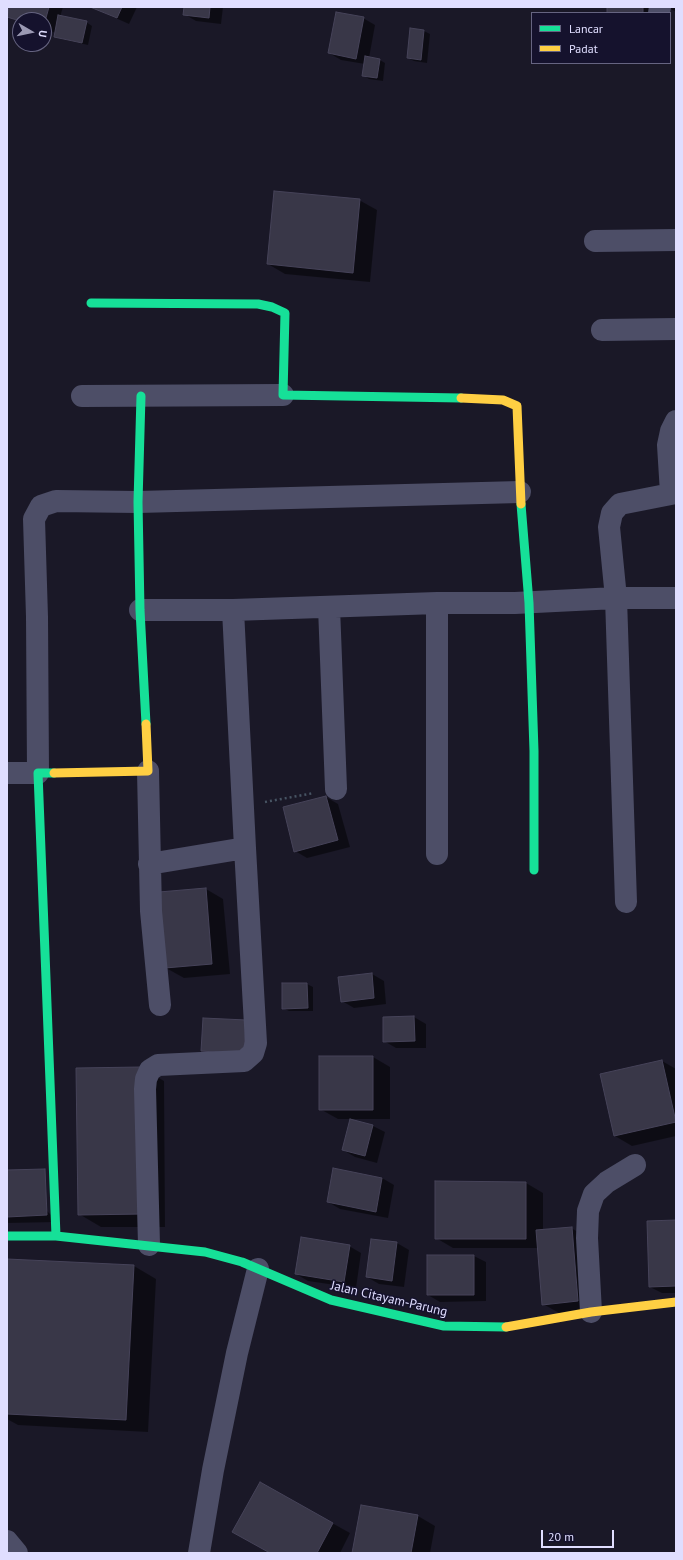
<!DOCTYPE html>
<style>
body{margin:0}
#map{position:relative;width:683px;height:1560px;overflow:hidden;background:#1a1827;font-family:"PT Sans",sans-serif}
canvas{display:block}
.frame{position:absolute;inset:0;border:8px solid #e0deff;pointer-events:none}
.legend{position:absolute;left:531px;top:12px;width:140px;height:52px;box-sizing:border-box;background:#15122d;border:1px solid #666481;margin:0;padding:5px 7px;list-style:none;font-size:12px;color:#e0deff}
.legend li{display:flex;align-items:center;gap:8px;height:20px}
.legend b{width:20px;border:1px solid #666481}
.north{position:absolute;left:12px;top:12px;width:40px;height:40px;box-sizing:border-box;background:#15122d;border:1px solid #666481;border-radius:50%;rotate:99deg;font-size:11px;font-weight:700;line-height:16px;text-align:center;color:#e0deff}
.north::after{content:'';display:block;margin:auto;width:14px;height:18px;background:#9b99b3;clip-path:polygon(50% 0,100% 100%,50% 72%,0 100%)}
.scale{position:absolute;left:541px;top:1530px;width:73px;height:18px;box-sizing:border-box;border:2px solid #e0deff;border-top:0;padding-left:5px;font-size:12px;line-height:14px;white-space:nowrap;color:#e0deff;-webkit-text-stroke:3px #15122d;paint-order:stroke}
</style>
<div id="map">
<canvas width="683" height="1560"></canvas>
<div class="frame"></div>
<ul class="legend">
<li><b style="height:5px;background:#16e098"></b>Lancar</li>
<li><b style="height:5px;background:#ffcf43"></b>Padat</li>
</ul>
<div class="north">U</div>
<div class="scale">20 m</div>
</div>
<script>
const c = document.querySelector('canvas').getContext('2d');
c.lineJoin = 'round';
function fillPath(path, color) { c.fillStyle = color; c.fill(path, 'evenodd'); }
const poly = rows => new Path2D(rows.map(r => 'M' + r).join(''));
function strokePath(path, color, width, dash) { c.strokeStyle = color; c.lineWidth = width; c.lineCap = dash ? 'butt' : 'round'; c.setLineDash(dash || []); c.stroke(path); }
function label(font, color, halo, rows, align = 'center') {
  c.font = font + ' "PT Sans",sans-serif'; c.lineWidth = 3; c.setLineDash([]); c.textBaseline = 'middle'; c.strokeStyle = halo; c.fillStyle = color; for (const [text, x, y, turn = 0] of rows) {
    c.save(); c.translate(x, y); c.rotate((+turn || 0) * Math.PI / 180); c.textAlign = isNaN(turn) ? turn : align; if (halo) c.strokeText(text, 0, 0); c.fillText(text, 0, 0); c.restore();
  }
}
fillPath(poly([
 [11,7,63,7,60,17,86,22,92,26,88,45,61,39,55,36,55,33,44,27,44,20,20,20,20,23,8,16],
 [91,7,137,7,129,24],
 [185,7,223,7,221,24,196,21,184,14],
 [608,7,654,7,654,13,608,13],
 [671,7,676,7,676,12,671,9],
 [363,18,375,25,369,58,380,60,385,63,383,81,369,79,363,75,365,64,341,60,329,53],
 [411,29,424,31,430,34,427,63,414,61,408,58],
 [359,200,377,210,370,282,285,274,268,264],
 [326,797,338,804,350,847,307,858,295,851,284,808],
 [206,889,223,899,230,974,184,978,166,968],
 [372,974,384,981,386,1004,354,1008,342,1001],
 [283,984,307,984,313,987,313,1011,289,1011,283,1008],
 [414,1017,426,1024,426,1048,396,1048,384,1041],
 [373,1057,390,1067,390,1119,338,1119,320,1109],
 [662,1061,676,1069,676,1136,632,1146,615,1136],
 [142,1068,164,1081,165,1227,101,1227,79,1214],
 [373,1126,385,1132,377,1163,355,1157,343,1150],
 [7,1171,58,1222,7,1223],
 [382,1178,394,1185,388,1218,340,1209,328,1202],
 [526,1183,543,1193,543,1231,571,1228,589,1238,595,1311,561,1314,543,1304,538,1248,453,1248,436,1238],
 [676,1221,676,1293,662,1293,650,1287],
 [397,1243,409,1250,404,1287,379,1284,367,1277],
 [349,1246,361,1253,356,1288,308,1281,296,1274],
 [474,1256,486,1262,486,1301,440,1302,428,1295],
 [7,1260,134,1266,156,1279,148,1432,18,1425,7,1419],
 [260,1483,350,1533,340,1553,271,1553],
 [418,1516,435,1526,430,1553,353,1553]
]), '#0007');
const building = poly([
 [9,7,49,7,44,25,44,20,20,21,7,17,9,7],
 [90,7,122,7,117,18,90,7],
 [184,7,210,7,209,18,183,15,184,7],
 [607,7,643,7,643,13,607,13,607,7],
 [336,12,364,17,356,59,328,53,336,12],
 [58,15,87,21,82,43,54,37,58,15],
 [410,28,424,30,421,60,407,58,410,28],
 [365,56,380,59,377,78,362,76,365,56],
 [274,191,360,199,353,273,267,264,274,191],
 [326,796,338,840,294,852,283,807,326,796],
 [206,888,212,964,165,968,159,892,206,888],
 [372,973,374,998,341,1002,338,977,372,973],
 [282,983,307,983,308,1008,282,1009,282,983],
 [414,1016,415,1041,383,1042,383,1017,414,1016],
 [203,1018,246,1020,244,1054,201,1051,203,1018],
 [319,1056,373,1056,373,1110,319,1110,319,1056],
 [662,1060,676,1122,614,1136,600,1074,662,1060],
 [142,1067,143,1214,78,1215,76,1068,142,1067],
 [350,1119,373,1125,365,1156,342,1150,350,1119],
 [333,1168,382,1178,376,1212,327,1202,333,1168],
 [45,1169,47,1215,7,1217,7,1170,45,1169],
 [435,1181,526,1182,526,1239,435,1239,435,1181],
 [676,1220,676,1286,649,1287,647,1221,676,1220],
 [572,1227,578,1301,542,1305,536,1230,572,1227],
 [301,1237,350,1245,344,1282,295,1274,301,1237],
 [371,1239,397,1242,392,1281,366,1277,371,1239],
 [427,1255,474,1255,474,1295,427,1295,427,1255],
 [7,1259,134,1265,126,1420,7,1414,7,1259],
 [260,1482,333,1523,317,1553,270,1553,232,1532,260,1482],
 [361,1505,418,1515,411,1553,352,1553,361,1505]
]);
fillPath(building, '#393748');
strokePath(building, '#464359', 1);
strokePath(poly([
 [265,802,314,793]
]), '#475463', 2.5, [2, 3]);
strokePath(poly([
 [659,13,660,7],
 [595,241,676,240],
 [602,330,676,329],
 [82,396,283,395],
 [671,493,668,445,671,431,676,421],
 [437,603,437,854],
 [329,607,336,789],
 [140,610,233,610,437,603,515,603,616,598,676,598],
 [148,771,151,911,160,1005],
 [7,773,38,773,37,617,34,519,41,506,56,501,138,502,520,492],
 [149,864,245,848,233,610],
 [626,902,616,598,609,527,612,513,620,504,676,493],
 [149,1245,145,1089,146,1079,150,1070,158,1065,244,1061,253,1053,256,1043,245,848],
 [591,1312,587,1238,588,1211,594,1194,607,1182,635,1165],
 [7,1541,17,1553],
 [199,1553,213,1470,237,1353,258,1269]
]), '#4d4e67', 22);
strokePath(poly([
 [91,303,258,304,272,307,285,313,283,395,461,398],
 [141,396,138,502,140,610,146,724],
 [521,504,529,603,534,751,534,870],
 [54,773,38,773,56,1236],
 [7,1236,56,1236,205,1252,242,1262,331,1300,444,1326,506,1327]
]), '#16e098', 9);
strokePath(poly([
 [461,398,503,400,517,406,521,504],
 [54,773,148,771,146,724],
 [506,1327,591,1312,676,1302]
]), '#ffcf43', 9);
label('13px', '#e0deff', '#15122d', [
 ["Jalan Citayam-Parung",389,1299,13]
]);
</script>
